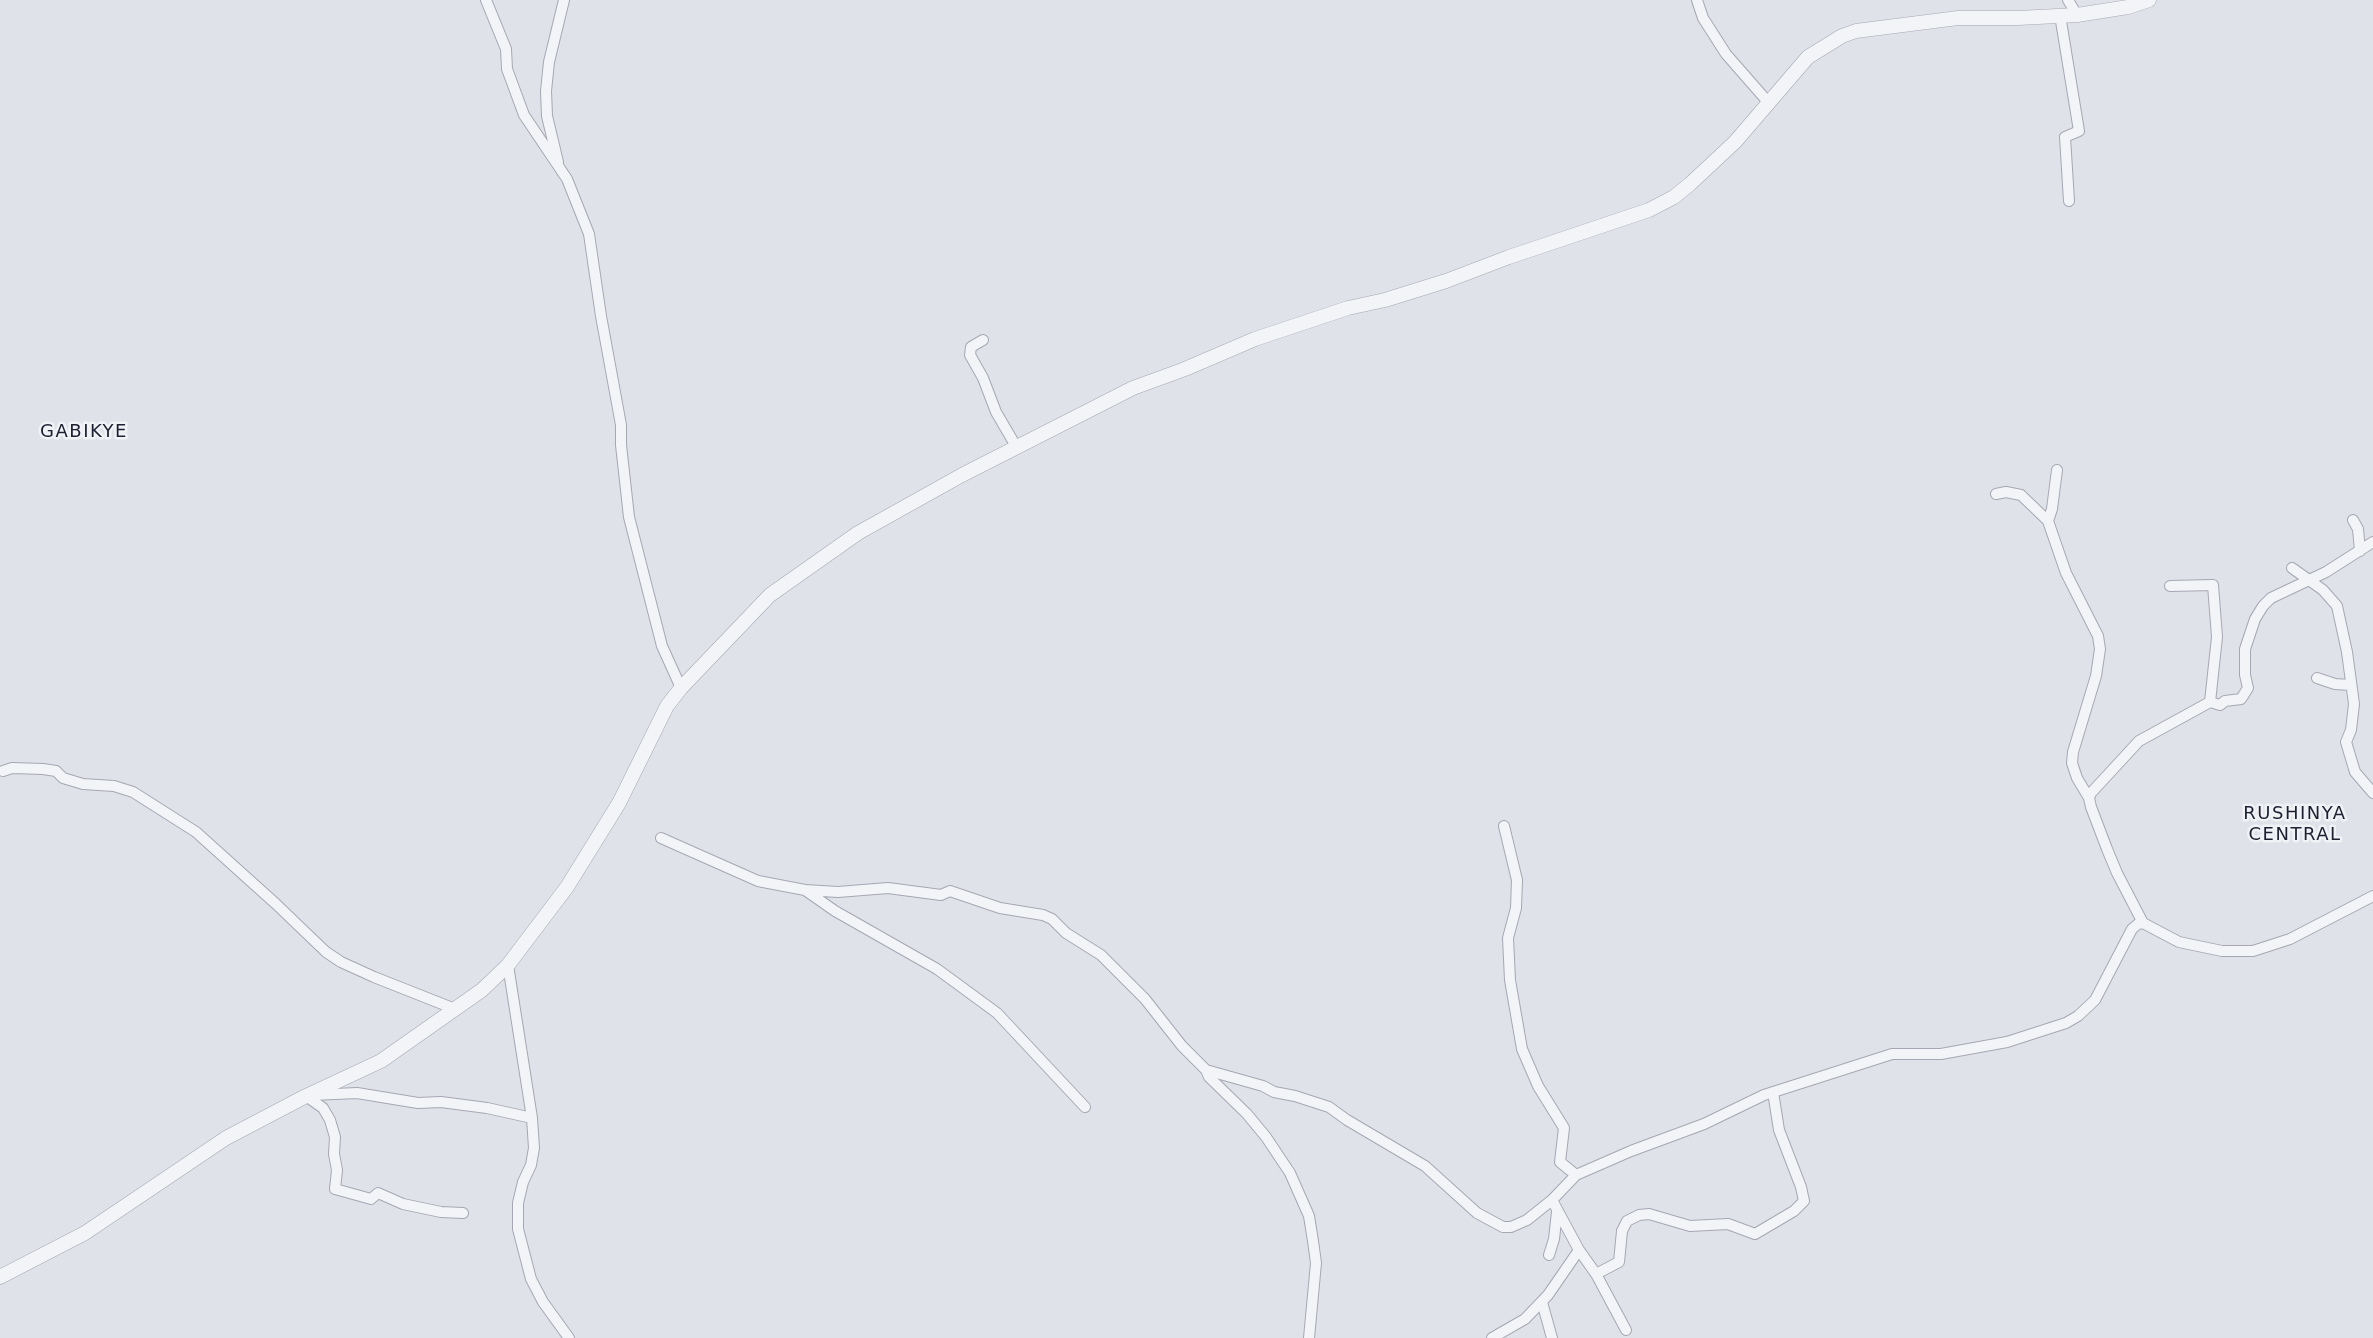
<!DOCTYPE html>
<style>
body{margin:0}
canvas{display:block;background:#e0e2e9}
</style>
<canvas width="2373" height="1338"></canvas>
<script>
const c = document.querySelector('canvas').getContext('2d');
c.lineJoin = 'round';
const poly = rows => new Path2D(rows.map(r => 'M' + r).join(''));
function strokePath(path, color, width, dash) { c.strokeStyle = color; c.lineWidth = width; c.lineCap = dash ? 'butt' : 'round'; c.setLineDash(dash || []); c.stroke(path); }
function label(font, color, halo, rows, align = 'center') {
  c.font = font + ' "DejaVu Sans",sans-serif'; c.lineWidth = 5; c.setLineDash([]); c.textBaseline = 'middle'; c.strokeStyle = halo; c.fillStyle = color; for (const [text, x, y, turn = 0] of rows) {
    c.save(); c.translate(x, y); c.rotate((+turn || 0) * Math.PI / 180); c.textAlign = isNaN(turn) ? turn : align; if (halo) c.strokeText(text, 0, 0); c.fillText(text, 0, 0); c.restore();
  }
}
const minor = poly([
 [486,0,506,49,507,69,524,115,567,179,589,234,601,316,621,425,621,445,629,517,662,646,681,688],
 [1697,0,1703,18,1726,54,1768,102],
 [2068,0,2077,15],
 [2060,15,2079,131,2065,137,2069,201],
 [558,162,547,116,546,91,549,62,564,0],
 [983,340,971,347,970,355,983,378,996,412,1017,448],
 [2057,470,2052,509,2048,521,2066,573,2098,636,2100,649,2096,676,2073,752,2072,763,2077,778,2089,798],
 [1996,494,2006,492,2021,495,2048,521],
 [2353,520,2358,529,2360,551],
 [2292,568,2323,590,2337,606,2347,652,2354,704,2351,730,2346,742,2355,772,2373,793],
 [2170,586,2213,585,2217,637,2210,702],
 [2317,678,2335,684,2350,685],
 [3,771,12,768,43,769,56,771,63,778,83,784,114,786,133,792,196,832,276,904,326,952,341,962,374,977,455,1009],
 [1504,826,1517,880,1516,908,1508,938,1510,980,1522,1049,1538,1086,1564,1128,1560,1162,1576,1175],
 [661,838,758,881,805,890,835,911,937,969,997,1013,1085,1107],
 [805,890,838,892,888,888,941,895,950,891,1000,908,1043,915,1052,919,1066,933,1101,955,1145,999,1182,1046,1206,1070,1209,1077,1247,1114,1266,1137,1290,1173,1309,1216,1313,1241,1316,1263,1309,1338],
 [2143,923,2117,873,2107,849,2091,807,2089,798,2091,793,2139,741,2210,702,2220,705,2225,701,2241,699,2248,688,2245,675,2245,649,2255,619,2263,606,2271,598,2326,572,2373,542],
 [508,965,532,1118,534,1148,531,1165,523,1182,518,1203,518,1229,531,1279,543,1302,569,1338],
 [1206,1070,1263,1086,1274,1092,1295,1096,1329,1107,1347,1120,1425,1166,1477,1213,1503,1227,1511,1227,1527,1220,1552,1200,1576,1175,1631,1151,1704,1124,1764,1095,1892,1054,1941,1054,2007,1042,2066,1023,2078,1016,2095,1000,2132,929,2138,924,2143,923,2179,942,2222,951,2253,951,2290,939,2373,896],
 [312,1095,357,1093,418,1103,441,1102,487,1108,532,1118],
 [306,1096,323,1108,330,1120,335,1137,334,1154,337,1170,335,1189,371,1199,378,1193,403,1204,441,1212,463,1213],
 [1552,1200,1579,1250,1596,1274,1626,1330],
 [1549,1255,1554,1239,1557,1212],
 [1596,1274,1619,1262,1622,1231,1627,1221,1639,1215,1649,1214,1690,1226,1728,1224,1755,1234,1794,1211,1804,1201,1801,1187,1779,1130,1773,1092],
 [1542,1302,1552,1338],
 [1492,1338,1525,1319,1548,1295,1579,1250]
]);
const tertiary = poly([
 [0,1277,85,1233,226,1138,306,1096,381,1061,482,990,508,965,567,887,619,803,667,706,681,688,770,595,858,533,962,475,1133,388,1185,369,1255,339,1348,308,1385,300,1446,281,1509,257,1649,210,1674,197,1690,184,1735,142,1808,57,1842,36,1856,31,1958,18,2018,18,2077,15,2128,7,2149,0]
]);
strokePath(minor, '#a5a8b3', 12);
strokePath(tertiary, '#a5a8b3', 15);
strokePath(minor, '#f3f4f7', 10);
strokePath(tertiary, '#f3f4f7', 14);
c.letterSpacing = '1.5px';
label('18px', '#1c2031', '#f0f2f6', [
 ["GABIKYE",84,432],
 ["RUSHINYA",2295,814],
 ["CENTRAL",2295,835]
]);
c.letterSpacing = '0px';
</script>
